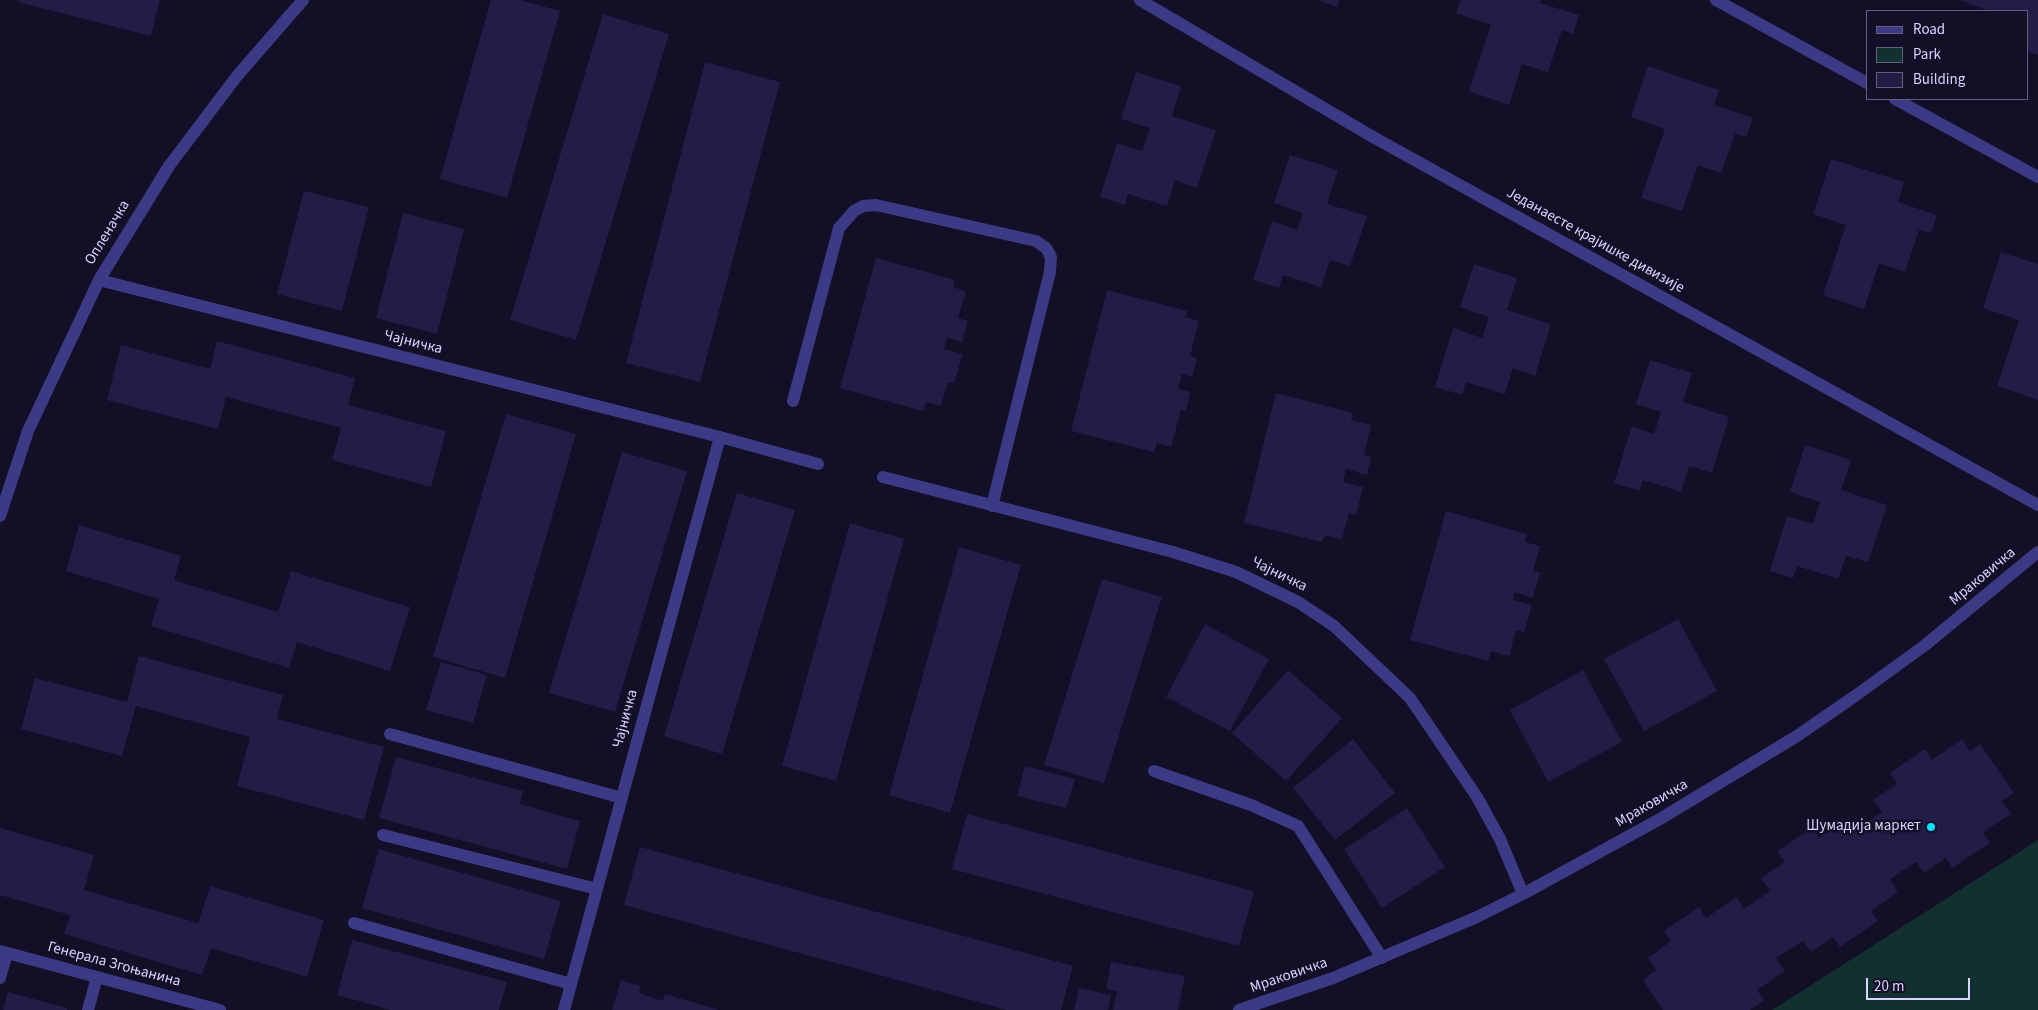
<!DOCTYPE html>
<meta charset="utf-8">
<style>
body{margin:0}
#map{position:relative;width:2038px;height:1010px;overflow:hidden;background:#130f26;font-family:"Source Sans 3",sans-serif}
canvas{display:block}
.legend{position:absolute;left:1866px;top:10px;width:162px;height:90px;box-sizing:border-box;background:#130f26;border:1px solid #625e7d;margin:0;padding:6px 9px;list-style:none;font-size:15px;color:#d9d4ff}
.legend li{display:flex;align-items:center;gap:10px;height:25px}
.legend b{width:25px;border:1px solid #625e7d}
.scale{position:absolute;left:1866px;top:978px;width:104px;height:22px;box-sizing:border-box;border:2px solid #d9d4ff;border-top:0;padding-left:6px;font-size:15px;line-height:18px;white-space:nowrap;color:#d9d4ff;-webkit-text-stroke:4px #130f26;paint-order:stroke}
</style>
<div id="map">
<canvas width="2038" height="1010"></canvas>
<ul class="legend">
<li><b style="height:6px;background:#3d3a85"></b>Road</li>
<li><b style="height:14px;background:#12302f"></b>Park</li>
<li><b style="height:14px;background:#241b47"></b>Building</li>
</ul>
<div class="scale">20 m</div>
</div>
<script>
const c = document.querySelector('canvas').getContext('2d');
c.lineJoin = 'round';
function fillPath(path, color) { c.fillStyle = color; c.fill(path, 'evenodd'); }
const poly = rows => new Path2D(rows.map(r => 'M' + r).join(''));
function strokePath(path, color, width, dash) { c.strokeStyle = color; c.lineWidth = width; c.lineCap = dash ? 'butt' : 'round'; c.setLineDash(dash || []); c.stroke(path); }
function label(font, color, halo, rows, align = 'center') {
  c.font = font + ' "Source Sans 3",sans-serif'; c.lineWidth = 5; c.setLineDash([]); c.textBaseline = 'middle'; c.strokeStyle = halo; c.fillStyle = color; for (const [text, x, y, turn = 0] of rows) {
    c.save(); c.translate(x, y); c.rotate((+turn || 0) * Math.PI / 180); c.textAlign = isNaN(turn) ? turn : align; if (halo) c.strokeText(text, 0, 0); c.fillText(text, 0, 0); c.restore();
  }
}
fillPath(poly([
 [2038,840,2038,1010,1772,1010]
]), '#12302f');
fillPath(poly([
 [19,0,160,0,151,36,18,2],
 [491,0,520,0,560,11,507,198,440,179],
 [1318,0,1339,0,1337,7],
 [1461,0,1541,0,1540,3,1579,15,1573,34,1562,30,1548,72,1522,64,1509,105,1469,91,1491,25,1456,13],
 [1959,0,2038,0,2038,55,2027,51,2027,11,1989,11],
 [603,14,669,34,576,340,510,320],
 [705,62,780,82,700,382,626,363],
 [1648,66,1719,90,1714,105,1753,118,1746,137,1735,134,1721,173,1698,165,1682,211,1641,198,1665,129,1631,117],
 [1136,72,1181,86,1172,116,1216,130,1197,188,1175,180,1167,206,1128,194,1125,205,1100,197,1117,143,1142,151,1150,128,1121,119],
 [1290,155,1338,170,1327,204,1367,216,1350,266,1330,260,1321,287,1283,275,1279,288,1253,280,1272,221,1297,230,1303,213,1274,203],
 [1831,159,1904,182,1898,202,1937,215,1931,233,1919,230,1905,272,1879,263,1864,309,1823,295,1846,225,1813,214],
 [304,191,369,207,342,311,277,294],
 [403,213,464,229,437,334,376,318],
 [2001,252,2038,264,2038,400,1997,386,2019,320,1983,308],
 [876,258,955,280,953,287,966,291,958,318,968,321,962,342,947,338,944,349,963,354,954,383,948,382,941,406,926,402,923,411,840,388],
 [1474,264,1517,278,1507,310,1551,324,1535,376,1513,368,1505,394,1466,382,1462,395,1435,387,1453,328,1482,338,1489,317,1460,307],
 [1107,290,1187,311,1185,317,1199,321,1190,356,1197,358,1192,377,1182,374,1178,389,1190,392,1186,411,1181,410,1171,447,1157,443,1154,452,1071,431],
 [217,341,355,378,348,405,446,431,431,487,332,460,341,428,226,397,218,429,107,400,121,345,210,369],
 [1650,360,1692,373,1683,402,1729,417,1712,473,1689,466,1681,492,1643,480,1639,491,1614,483,1632,426,1654,434,1661,412,1636,404],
 [1276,393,1353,413,1351,420,1371,425,1364,455,1371,457,1367,475,1346,469,1343,482,1363,487,1356,515,1349,513,1342,539,1325,535,1322,542,1244,523],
 [506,414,576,434,505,678,433,657],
 [1805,445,1851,460,1841,490,1887,505,1868,562,1846,556,1838,579,1797,566,1793,578,1770,571,1787,516,1813,524,1820,502,1790,492],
 [622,452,687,471,615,712,549,693],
 [737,493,795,510,722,754,664,736],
 [1446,511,1527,534,1525,542,1540,546,1533,571,1540,572,1533,598,1515,592,1513,600,1532,605,1524,632,1516,630,1509,656,1491,651,1488,661,1410,640],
 [850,523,904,539,836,781,782,766],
 [79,525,181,556,174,580,278,612,291,571,410,607,390,671,297,642,289,668,151,626,159,599,66,571],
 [959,547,1021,565,950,813,889,795],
 [1102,579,1162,597,1104,783,1044,765],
 [1678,619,1717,691,1644,731,1604,659],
 [1205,624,1269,659,1230,731,1166,697],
 [139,656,283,695,277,719,384,747,364,820,237,786,250,737,136,706,122,756,21,729,35,678,127,702],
 [441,662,487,675,473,723,426,710],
 [1288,670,1342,718,1286,781,1232,733],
 [1583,670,1622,742,1548,782,1510,710],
 [1353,739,1395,793,1335,840,1293,788],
 [1962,739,1970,751,1980,744,2014,793,2002,801,2011,814,1983,832,1990,843,1952,868,1946,858,1924,873,1916,862,1890,879,1898,892,1871,911,1878,921,1840,947,1833,937,1811,952,1803,941,1776,958,1785,971,1757,990,1764,1000,1750,1010,1663,1010,1643,980,1656,970,1648,958,1671,941,1664,931,1699,907,1706,918,1736,897,1744,909,1770,891,1761,878,1785,862,1777,851,1812,828,1819,838,1849,818,1858,830,1882,812,1873,800,1897,784,1890,773,1925,749,1932,760],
 [396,757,523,791,520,804,580,821,567,869,379,818],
 [1025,766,1075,779,1066,808,1017,796],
 [1407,808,1445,867,1382,908,1344,849],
 [967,814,1254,891,1239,946,952,869],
 [0,828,94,855,84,890,198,923,210,886,324,920,307,977,211,948,202,975,64,934,70,915,0,895],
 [640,847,1073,966,1061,1010,1007,1010,624,905],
 [379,849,561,901,544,959,362,908],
 [352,940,507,982,499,1010,391,1010,337,995],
 [1111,962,1185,976,1178,1010,1113,1010,1117,991,1106,989],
 [621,980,640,986,639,993,663,1001,665,994,719,1010,612,1010],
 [1079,988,1111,995,1108,1010,1074,1010],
 [8,992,67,1008,67,1010,3,1010]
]), '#241b47');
strokePath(poly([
 [1140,0,1373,137,2038,505],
 [1716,0,1867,83],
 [1895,99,2038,177],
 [99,280,720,437,818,464],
 [793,401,839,228,854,211,863,206,876,205,1036,241,1046,248,1051,257,1050,272,992,506],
 [883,477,1173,552,1236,572,1298,602,1334,626,1410,698,1477,797,1500,839,1523,894],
 [0,516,28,431,99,280,169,166,237,76,303,0],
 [390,734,622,798],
 [1154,771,1251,805,1298,826,1382,958],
 [383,835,597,889],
 [354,923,571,984],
 [0,951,220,1010],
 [0,978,7,953],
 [88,1010,97,977],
 [564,1010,720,437],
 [1239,1010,1333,978,1477,917,1523,894,1660,819,1797,736,1855,696,1924,646,2038,552]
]), '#3d3a85', 12);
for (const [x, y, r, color] of [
 [1931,827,5,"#00e5ff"]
]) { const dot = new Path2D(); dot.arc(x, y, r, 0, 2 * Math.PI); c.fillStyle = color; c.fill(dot); strokePath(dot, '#130f26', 2); }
label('15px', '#d9d4ff', '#130f26', [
 ["Опленачка",108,233,-59],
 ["Једанаесте крајишке дивизије",1595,241,29],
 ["Чајничка",413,343,14],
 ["Чајничка",1279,575,26],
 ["Мраковичка",1983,577,-40],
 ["Чајничка",626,719,-75],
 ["Мраковичка",1652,804,-30],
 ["Генерала Згоњанина",114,965,15],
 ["Мраковичка",1289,976,-19]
]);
label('15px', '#d9d4ff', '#130f26', [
 ["Шумадија маркет",1921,827]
], 'right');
</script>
